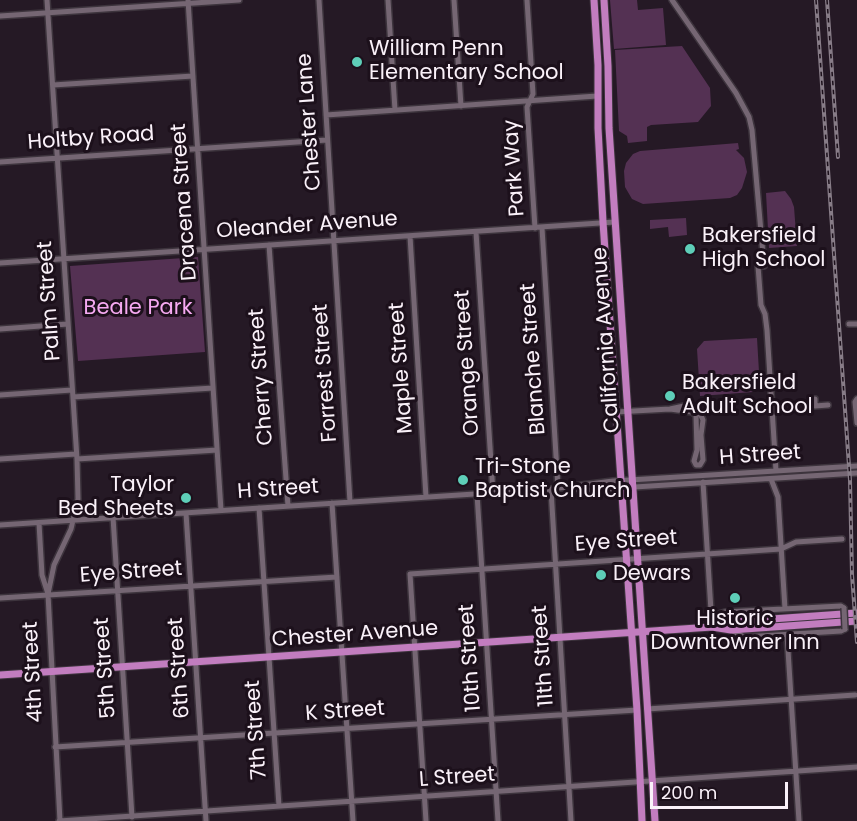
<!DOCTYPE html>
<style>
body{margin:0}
#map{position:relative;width:857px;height:821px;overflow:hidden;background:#251925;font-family:Poppins,sans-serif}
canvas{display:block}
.scale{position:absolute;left:650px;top:782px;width:138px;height:27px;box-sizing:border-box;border:3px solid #faf1f9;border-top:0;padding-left:8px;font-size:18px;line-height:21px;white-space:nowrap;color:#faf1f9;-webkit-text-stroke:4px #1c101b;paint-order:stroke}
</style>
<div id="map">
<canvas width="857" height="821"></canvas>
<div class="scale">200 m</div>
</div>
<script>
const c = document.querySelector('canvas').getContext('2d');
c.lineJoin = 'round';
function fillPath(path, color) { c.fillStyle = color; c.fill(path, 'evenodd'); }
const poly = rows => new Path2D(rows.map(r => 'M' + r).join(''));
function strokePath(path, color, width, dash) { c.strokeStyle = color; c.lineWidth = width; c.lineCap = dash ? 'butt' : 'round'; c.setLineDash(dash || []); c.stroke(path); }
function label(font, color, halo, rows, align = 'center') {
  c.font = font + ' Poppins,sans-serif'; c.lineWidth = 6; c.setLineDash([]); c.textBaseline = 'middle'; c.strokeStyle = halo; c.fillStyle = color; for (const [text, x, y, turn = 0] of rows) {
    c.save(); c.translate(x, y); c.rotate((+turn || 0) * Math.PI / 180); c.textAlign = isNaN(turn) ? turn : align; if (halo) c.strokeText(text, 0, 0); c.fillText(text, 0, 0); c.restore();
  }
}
fillPath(poly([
 [610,0,637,0,638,10,663,8,666,45,614,49],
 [682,46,710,88,711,106,698,122,651,125,647,127,647,141,628,143,627,136,619,131,615,50],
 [738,143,739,149,736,150,744,158,747,172,742,188,737,195,730,198,643,204,632,199,625,187,624,171,626,163,633,154,640,151],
 [785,191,791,199,794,207,797,246,769,248,766,193],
 [686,218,687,235,669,237,668,227,650,229,650,220],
 [198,257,205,352,78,361,70,266],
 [757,338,760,389,753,392,700,396,697,349,704,341]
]), '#543153');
const minor = poly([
 [47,0,77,459,78,499,71,529,54,565,48,594],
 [188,0,221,510],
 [319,0,350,502],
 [388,0,395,110],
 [454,0,461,106],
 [527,0,533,94,527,107,535,228],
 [672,0,736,93,749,117,752,130,764,266,758,266,761,305,765,314,767,330,776,471],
 [0,16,239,0],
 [53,85,193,76],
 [326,115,597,96],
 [0,162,327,140],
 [542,228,558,488],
 [476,232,493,493],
 [410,236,426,497],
 [269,245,288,506],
 [0,263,615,222],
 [849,324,857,324],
 [0,329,68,324],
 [0,395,72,390],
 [73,397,213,388],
 [815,399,815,406,828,405],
 [857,399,855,402,857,423],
 [616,412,670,409,684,406,698,409,703,420,701,435,703,460,700,465,696,465,694,461,697,450,696,415,692,412,670,409],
 [0,459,76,454],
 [77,459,217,450],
 [771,479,778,497,785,609],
 [703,482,712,627],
 [551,489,571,821],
 [566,489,587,490,857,473],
 [477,494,498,821],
 [332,503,353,821],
 [259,508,279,806],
 [186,513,206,821],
 [113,517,132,817],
 [39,523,42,575,48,594,60,821],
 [0,525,551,489,613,481,857,466],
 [0,598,337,577],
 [712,616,725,612,841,606,844,608],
 [733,631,744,637,841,631,845,629],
 [787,635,799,821],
 [647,709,855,695],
 [55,747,637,710],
 [59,821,857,767],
 [426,821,410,574,781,549,796,542,842,539]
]);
const major = poly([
 [594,0,598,65,598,128,603,222,637,710,642,821],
 [604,0,608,66,609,128,655,821],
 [714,627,720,624,743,621,857,613],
 [0,675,712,627,731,630,857,621]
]);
strokePath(minor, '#3d343d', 8);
strokePath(major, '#3d343d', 9);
strokePath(minor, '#756673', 5);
strokePath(major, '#c27dbf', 7);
const rail = poly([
 [816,0,850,480,852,575,857,642],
 [827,0,838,157]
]);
strokePath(rail, '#877c87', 4);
strokePath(rail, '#1c101b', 1.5, [4.5]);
const minorBridge = poly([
 [844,608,845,629]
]);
strokePath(minorBridge, '#3d343d', 8, []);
strokePath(minorBridge, '#756673', 5);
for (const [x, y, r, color] of [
 [357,62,6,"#5eceb8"],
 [690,249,6,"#5eceb8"],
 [670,396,6,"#5eceb8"],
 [463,480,6,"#5eceb8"],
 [186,498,6,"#5eceb8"],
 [601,575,6,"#5eceb8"],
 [735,598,6,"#5eceb8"]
]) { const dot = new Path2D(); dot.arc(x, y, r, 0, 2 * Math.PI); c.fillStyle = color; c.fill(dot); strokePath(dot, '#1c101b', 2); }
label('21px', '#faf1f9', '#1c101b', [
 ["William Penn",369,50],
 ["Elementary School",369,74],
 ["Bakersfield",702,237],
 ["High School",702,261],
 ["Bakersfield",682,384],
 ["Adult School",682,408],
 ["Tri-Stone",475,468],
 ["Baptist Church",475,492],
 ["Taylor",174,486,"right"],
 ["Bed Sheets",174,510,"right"],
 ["Dewars",613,575],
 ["Historic",735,620,"center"],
 ["Downtowner Inn",735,644,"center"]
], 'left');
label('21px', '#faf1f9', '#1c101b', [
 ["Chester Lane",310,122,-94],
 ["Holtby Road",91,139,-4],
 ["Park Way",515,168,-94],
 ["Dracena Street",185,202,-94],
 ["Oleander Avenue",307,226,-4],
 ["Palm Street",50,301,-94],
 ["California Avenue",607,340,-94],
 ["Blanche Street",534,359,-94],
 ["Orange Street",468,363,-94],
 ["Maple Street",402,368,-94],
 ["Forrest Street",326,373,-94],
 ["Cherry Street",262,377,-94],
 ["H Street",760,456,-4],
 ["H Street",278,490,-4],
 ["Eye Street",626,542,-4],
 ["Eye Street",131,573,-4],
 ["Chester Avenue",355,635,-4],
 ["11th Street",544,656,-94],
 ["10th Street",471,658,-94],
 ["5th Street",106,668,-94],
 ["6th Street",180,668,-94],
 ["4th Street",34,672,-93],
 ["K Street",345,712,-4],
 ["7th Street",257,730,-94],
 ["L Street",457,778,-4]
]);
label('21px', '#f6a9f2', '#1c101b', [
 ["Beale Park",138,309]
]);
</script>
